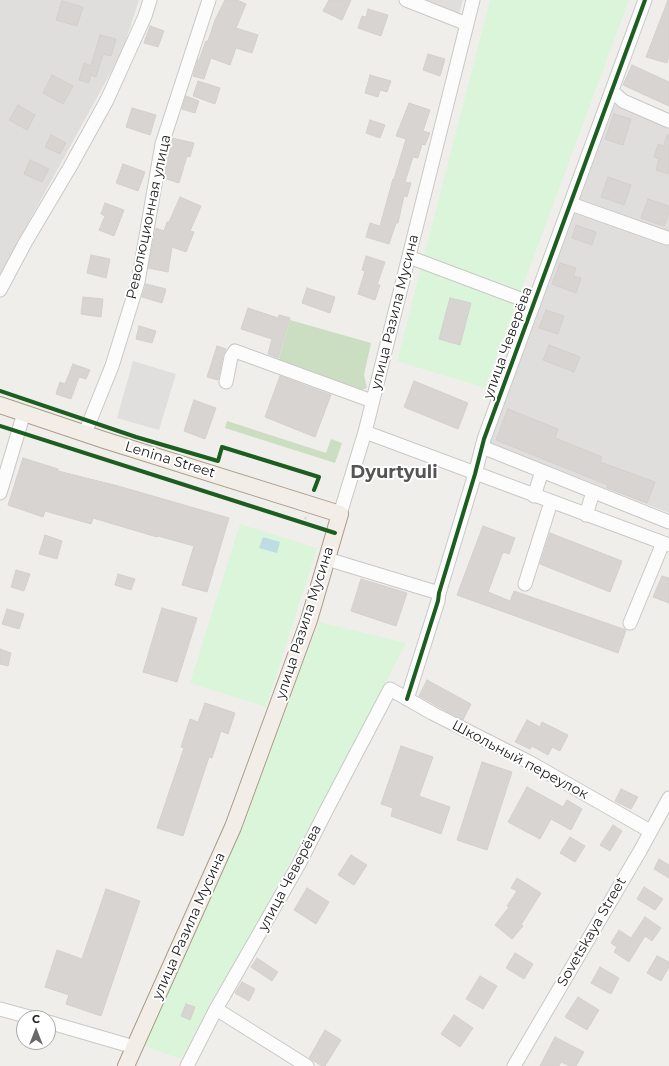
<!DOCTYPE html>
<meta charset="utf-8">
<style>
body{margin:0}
#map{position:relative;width:669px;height:1066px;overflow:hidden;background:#f0eeeb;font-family:Montserrat,sans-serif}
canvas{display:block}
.north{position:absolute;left:16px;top:1010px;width:40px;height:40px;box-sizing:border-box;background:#fff;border:1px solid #a7a7a7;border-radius:50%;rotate:0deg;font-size:11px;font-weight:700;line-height:16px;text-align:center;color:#222}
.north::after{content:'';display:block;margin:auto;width:14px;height:18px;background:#6a6968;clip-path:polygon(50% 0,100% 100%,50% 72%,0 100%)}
</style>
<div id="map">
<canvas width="669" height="1066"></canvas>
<div class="north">С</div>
</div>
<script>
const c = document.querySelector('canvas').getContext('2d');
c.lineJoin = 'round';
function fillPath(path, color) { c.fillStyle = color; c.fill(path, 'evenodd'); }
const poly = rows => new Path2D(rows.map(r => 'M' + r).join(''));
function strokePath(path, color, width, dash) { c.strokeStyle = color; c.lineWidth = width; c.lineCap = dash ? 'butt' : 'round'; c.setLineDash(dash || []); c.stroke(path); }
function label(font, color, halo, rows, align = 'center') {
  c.font = font + ' Montserrat,sans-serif'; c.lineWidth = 4; c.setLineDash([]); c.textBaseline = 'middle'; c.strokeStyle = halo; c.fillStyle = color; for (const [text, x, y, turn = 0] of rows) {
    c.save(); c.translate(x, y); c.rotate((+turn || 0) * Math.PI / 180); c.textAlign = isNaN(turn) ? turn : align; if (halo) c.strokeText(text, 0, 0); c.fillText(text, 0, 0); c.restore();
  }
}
fillPath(poly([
 [0,0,139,0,122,52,0,274],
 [426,0,463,0,459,13],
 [615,103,669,126,669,513,490,443]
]), '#dfdedc');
fillPath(poly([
 [290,320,371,343,364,375,367,388,357,392,278,361],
 [227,421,326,453,331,439,342,443,335,463,225,428]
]), '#cbdec1');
fillPath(poly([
 [490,0,629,0,485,388,397,361],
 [240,524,317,548,266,707,190,683],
 [319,622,406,643,356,740,273,895,181,1059,144,1046,248,805]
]), '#daf5da');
fillPath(poly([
 [133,361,176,374,159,430,117,418]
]), '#e0dfde');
fillPath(poly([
 [263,537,280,542,277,553,259,548]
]), '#bfdbe3');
const building = poly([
 [225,0,237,0,246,4,236,28,258,35,252,53,236,48,230,65,211,58,204,79,193,76,198,60,199,60,206,41,208,41,215,20,225,0],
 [329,0,351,0,342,20,323,11,329,0],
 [668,0,669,0,669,56,667,63,646,57,668,0],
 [62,1,83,7,77,26,56,20,62,1],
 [368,9,388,15,381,36,358,28,362,16,366,17,368,9],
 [150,26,164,31,158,47,144,43,150,26],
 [100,35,116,39,111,56,103,54,96,77,91,75,89,83,79,80,84,63,91,66,100,35],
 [428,54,445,59,440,76,423,70,428,54],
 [632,65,669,82,669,106,623,85,632,65],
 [52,75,73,86,63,104,43,93,52,75],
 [370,75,391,81,387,92,380,90,378,97,365,93,370,75],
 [198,81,220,88,215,104,193,96,198,81],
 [186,96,199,101,195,113,182,109,186,96],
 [409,103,430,110,423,131,430,133,425,145,422,144,418,158,413,157,405,182,411,183,407,197,404,196,398,223,396,223,389,244,366,237,370,223,380,226,393,179,394,179,406,139,396,136,409,103],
 [18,105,35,115,27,130,9,120,18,105],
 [132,108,156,115,150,135,126,127,132,108],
 [614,114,631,119,623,145,605,139,614,114],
 [370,120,385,125,380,138,366,133,370,120],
 [51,135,66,143,60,154,45,147,51,135],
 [667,135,669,135,669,174,656,170,659,159,654,157,658,144,664,146,667,135],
 [172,138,194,143,190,157,187,156,179,183,164,178,172,138],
 [30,160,49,169,42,182,24,174,30,160],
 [123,164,145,172,138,191,116,183,123,164],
 [608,177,631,185,624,205,601,197,608,177],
 [180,197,201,206,190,231,194,232,186,252,172,247,168,272,148,268,156,228,164,231,167,222,169,222,180,197],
 [648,199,669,206,669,213,664,226,641,218,648,199],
 [105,203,124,210,114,236,99,230,105,216,101,214,105,203],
 [576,225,596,232,592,245,572,238,576,225],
 [91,255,110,259,106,278,87,273,91,255],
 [366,256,385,262,377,285,380,285,375,300,358,294,365,271,362,270,366,256],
 [560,263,576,268,573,276,581,278,576,293,552,284,560,263],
 [146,284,166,289,162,303,142,297,146,284],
 [307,288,335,297,330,313,302,303,307,288],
 [83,297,103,299,101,317,81,314,83,297],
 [450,298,471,303,460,345,439,339,450,298],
 [248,308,278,318,279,315,290,318,278,358,268,354,272,339,241,329,248,308],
 [546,310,564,316,558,334,539,328,546,310],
 [139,326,156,331,152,343,136,339,139,326],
 [549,345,580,357,574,372,543,360,549,345],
 [217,346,226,349,223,355,218,380,207,377,217,346],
 [73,364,90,370,86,379,79,377,71,399,56,394,60,382,65,384,73,364],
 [280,376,331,395,315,437,265,417,280,376],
 [414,381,468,403,458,429,404,407,414,381],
 [194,400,216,408,205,439,184,431,194,400],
 [508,409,558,429,555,438,602,457,600,462,655,482,647,503,607,488,608,485,496,440,508,409],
 [23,458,58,469,58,471,118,486,229,518,207,592,182,585,194,546,158,536,157,537,93,518,91,524,45,511,43,517,8,505,23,458],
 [483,526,515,538,509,554,503,552,488,592,510,601,514,591,626,630,618,653,457,595,483,526],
 [550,533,622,561,610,592,540,564,550,533],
 [45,535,62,541,57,559,39,554,45,535],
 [16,570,30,574,24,591,11,587,16,570],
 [118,574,135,579,131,590,115,585,118,574],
 [662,576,669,578,669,603,653,597,662,576],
 [361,579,407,593,396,626,351,611,361,579],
 [162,608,197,618,177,682,143,672,162,608],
 [7,609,24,614,19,629,2,624,7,609],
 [0,649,11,653,8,666,0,664,0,649],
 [427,680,471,704,463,720,419,696,427,680],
 [205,703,235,713,228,734,221,731,212,758,209,757,183,836,157,828,184,748,181,747,190,719,198,722,205,703],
 [527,720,540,727,542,722,568,735,560,751,552,747,548,755,532,746,530,749,515,742,527,720],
 [401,746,433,757,419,796,450,807,441,834,391,816,393,808,381,804,401,746],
 [482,762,512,772,487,850,457,840,482,762],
 [527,787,563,807,567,800,582,809,571,830,551,819,540,839,508,822,527,787],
 [621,789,638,797,631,809,615,801,621,789],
 [613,825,622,831,610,851,600,845,613,825],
 [570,837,585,846,575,862,560,853,570,837],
 [351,855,367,865,354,885,338,875,351,855],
 [659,859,669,865,669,878,654,869,659,859],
 [517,878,541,893,521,925,523,926,512,939,495,925,509,907,507,906,517,891,511,888,517,878],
 [644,887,663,899,655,910,637,899,644,887],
 [307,888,329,902,316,924,294,910,307,888],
 [106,889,140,901,101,1016,66,1004,69,995,45,987,57,950,82,959,106,889],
 [645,917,661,928,652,941,645,936,629,962,614,952,617,947,611,943,619,930,631,938,645,917],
 [515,953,533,964,524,979,506,968,515,953],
 [657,956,669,962,669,967,661,981,647,973,657,956],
 [257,958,278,972,272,981,251,967,257,958],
 [600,967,619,978,611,994,591,983,600,967],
 [480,976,497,986,483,1009,466,999,480,976],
 [242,982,255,989,249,1001,235,993,242,982],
 [578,997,599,1010,587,1030,565,1017,578,997],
 [186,1004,195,1007,190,1020,181,1016,186,1004],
 [454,1015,473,1028,460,1047,441,1034,454,1015],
 [325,1030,341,1040,325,1066,322,1066,309,1058,325,1030],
 [555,1037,584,1052,576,1066,570,1066,561,1062,559,1066,540,1066,555,1037]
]);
fillPath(building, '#d7d4d2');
strokePath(building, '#d3d0cc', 1);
const minor = poly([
 [406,0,467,24],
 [613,92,623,101,669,121],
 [571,204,667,238],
 [409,257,534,304],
 [0,290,25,243,70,167,107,100,145,16,150,0],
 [226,382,231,357,235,351,372,401],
 [365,432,669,545],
 [85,433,112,366,138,282,162,144,209,0],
 [482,447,669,522],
 [0,493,24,413],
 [534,496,542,471],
 [340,514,365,432,473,0],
 [586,515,593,492],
 [327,559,439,593],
 [525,584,551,502],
 [630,623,663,543],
 [407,699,438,601,439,593,475,474,484,439,645,0],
 [0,1009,33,1018],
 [216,1009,307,1066],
 [48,1022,134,1047],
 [187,1066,216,1009,299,864,327,809,390,689,432,713,529,762,650,831],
 [514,1066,640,851,669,798]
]);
const major = poly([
 [0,405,104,440,340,514,309,620,233,827,126,1066]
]);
strokePath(minor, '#c9c8c7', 15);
strokePath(major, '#a79c86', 18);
strokePath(poly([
 [304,523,306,517]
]), '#dccecd', 2, [2, 2]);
strokePath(minor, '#fdfcfc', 13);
strokePath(major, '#f3ede7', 16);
strokePath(poly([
 [0,391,136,437,218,461,222,447,319,477,314,490],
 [0,426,335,533],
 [407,699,438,601,439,593,475,474,484,439,645,0]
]), '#1b5e20', 4);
label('14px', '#222', '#fff', [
 ["Революционная улица",149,217,-78],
 ["улица Разила Мусина",395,312,-76],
 ["улица Чеверёва",508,343,-70],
 ["Lenina Street",170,460,17],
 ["улица Разила Мусина",305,623,-72],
 ["Школьный переулок",520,760,28],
 ["улица Чеверёва",290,878,-62],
 ["улица Разила Мусина",189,926,-66],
 ["Sovetskaya Street",592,932,-60]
]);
label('bold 18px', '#555', '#fff', [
 ["Dyurtyuli",394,473]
]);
</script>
